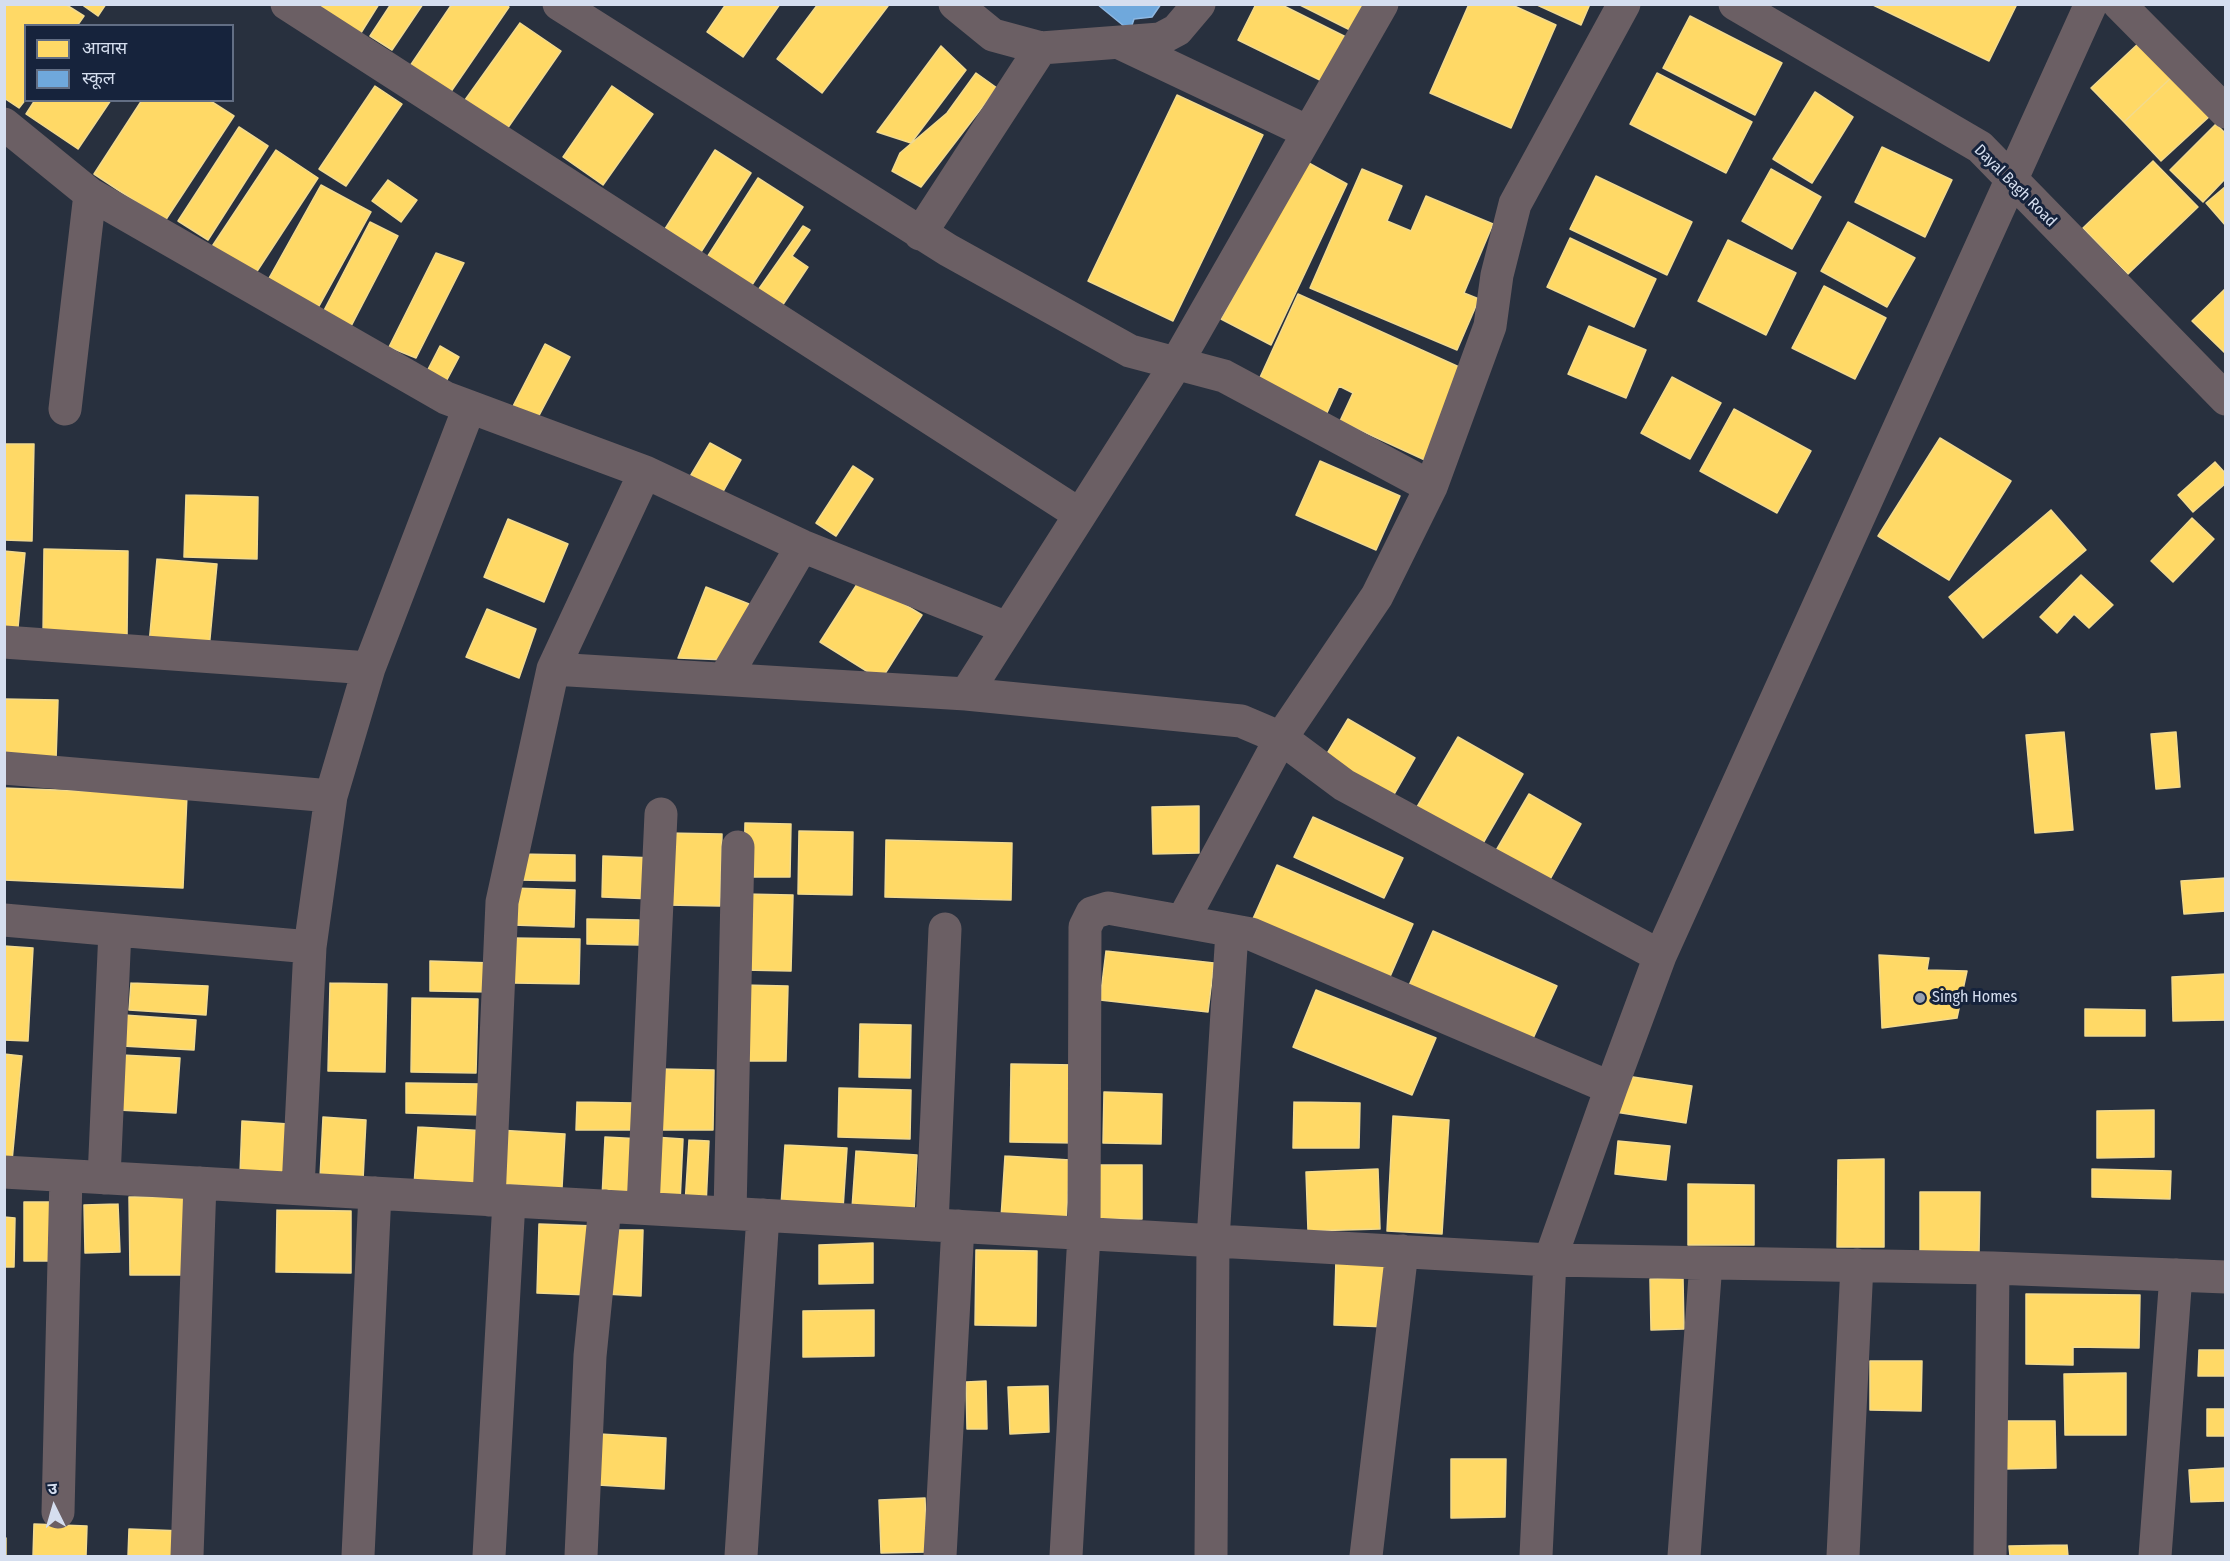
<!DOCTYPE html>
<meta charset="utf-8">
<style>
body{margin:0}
#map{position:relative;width:2230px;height:1561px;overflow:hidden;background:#28303e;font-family:"Fira Sans Condensed","Noto Sans Devanagari",sans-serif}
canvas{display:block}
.frame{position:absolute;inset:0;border:6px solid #d5deef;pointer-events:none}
.legend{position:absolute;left:24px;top:24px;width:210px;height:78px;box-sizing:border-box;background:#16233c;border:2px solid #626e84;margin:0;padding:8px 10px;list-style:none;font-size:18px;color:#d5deef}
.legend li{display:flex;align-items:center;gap:12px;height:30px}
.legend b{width:30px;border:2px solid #626e84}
.north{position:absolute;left:24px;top:1477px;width:60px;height:60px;-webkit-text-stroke:4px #16233c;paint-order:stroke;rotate:355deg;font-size:16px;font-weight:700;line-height:24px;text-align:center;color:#d5deef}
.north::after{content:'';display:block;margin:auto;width:21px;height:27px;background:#d5deef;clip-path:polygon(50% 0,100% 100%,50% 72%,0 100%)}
</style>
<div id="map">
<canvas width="2230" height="1561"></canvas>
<div class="frame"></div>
<ul class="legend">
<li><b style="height:16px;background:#ffd966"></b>आवास</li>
<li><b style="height:16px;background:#6fa8dc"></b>स्कूल</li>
</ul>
<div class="north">उ</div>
</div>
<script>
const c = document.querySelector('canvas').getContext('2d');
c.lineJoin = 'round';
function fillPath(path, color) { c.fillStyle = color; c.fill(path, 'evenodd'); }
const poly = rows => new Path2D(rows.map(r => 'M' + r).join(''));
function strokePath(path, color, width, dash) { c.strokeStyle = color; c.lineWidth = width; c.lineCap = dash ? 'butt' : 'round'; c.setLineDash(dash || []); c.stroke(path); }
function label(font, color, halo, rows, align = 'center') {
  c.font = font + ' "Fira Sans Condensed",sans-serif'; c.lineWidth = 6; c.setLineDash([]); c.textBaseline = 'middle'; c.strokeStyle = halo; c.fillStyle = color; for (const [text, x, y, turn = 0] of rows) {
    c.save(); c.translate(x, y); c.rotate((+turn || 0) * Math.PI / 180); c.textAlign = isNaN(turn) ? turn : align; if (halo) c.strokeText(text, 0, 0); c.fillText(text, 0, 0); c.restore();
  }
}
const homes = poly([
 [4,4,65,4,84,16,77,26,26,26,26,99,19,108,4,98,4,4],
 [81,4,106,4,98,16,81,4],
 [322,4,379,4,359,36,318,10,322,4],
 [391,4,423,4,392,50,370,36,391,4],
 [452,4,505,4,509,7,450,93,410,66,452,4],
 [726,4,780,4,743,57,707,32,726,4],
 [818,4,888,6,822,93,777,59,818,4],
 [1256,4,1280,4,1348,38,1326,83,1238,40,1256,4],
 [1298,4,1365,4,1352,31,1298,4],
 [1469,4,1510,4,1556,25,1511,128,1430,93,1469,4],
 [1535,4,1590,4,1581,25,1535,4],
 [1871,4,2017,4,1989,61,1871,4],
 [1690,16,1782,63,1755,115,1663,68,1690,16],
 [520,23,561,51,507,129,465,100,520,23],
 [2141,41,2174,75,2124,122,2091,88,2141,41],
 [941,46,966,70,911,143,877,132,941,46],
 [976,73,997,88,921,187,892,171,900,153,947,113,976,73],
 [1657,73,1752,122,1726,173,1630,124,1657,73],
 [2174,75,2211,115,2161,161,2124,122,2174,75],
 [375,86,402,104,346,186,319,169,375,86],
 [612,86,653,114,603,185,563,157,612,86],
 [1815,92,1853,117,1812,183,1773,159,1815,92],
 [1177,95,1263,135,1173,321,1088,281,1177,95],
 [35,100,111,100,78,149,26,114,35,100],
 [142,100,209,100,234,116,165,221,94,174,142,100],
 [2216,124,2226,134,2226,178,2203,202,2170,170,2216,124],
 [239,127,268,146,208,240,178,221,239,127],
 [1882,147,1952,180,1925,237,1855,202,1882,147],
 [276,150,318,178,250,282,207,254,276,150],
 [715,150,751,173,701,252,665,229,715,150],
 [2153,161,2198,207,2128,274,2083,228,2153,161],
 [1307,162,1347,184,1271,345,1221,319,1307,162],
 [1362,169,1402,186,1387,221,1411,231,1426,196,1493,224,1464,293,1479,299,1457,350,1310,288,1362,169],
 [1771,169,1821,197,1792,249,1742,221,1771,169],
 [1596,176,1692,222,1667,275,1570,229,1596,176],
 [758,178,803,207,748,291,704,262,758,178],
 [388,180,417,200,401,222,372,201,388,180],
 [321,185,371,212,318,308,268,280,321,185],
 [2226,186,2226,226,2206,203,2226,186],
 [370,222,398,236,347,334,319,320,370,222],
 [1848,222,1915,258,1887,307,1821,271,1848,222],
 [803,226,810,230,792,256,808,267,780,309,756,293,803,226],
 [1570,238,1656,279,1634,327,1547,287,1570,238],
 [1728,240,1796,273,1766,335,1698,301,1728,240],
 [436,253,464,263,416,358,389,347,436,253],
 [1824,286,1886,318,1855,379,1792,348,1824,286],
 [2226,288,2226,354,2192,321,2226,288],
 [1298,294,1468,371,1427,461,1340,421,1353,393,1339,386,1326,415,1257,384,1298,294],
 [1589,326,1646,350,1626,398,1568,374,1589,326],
 [545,344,570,357,534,425,510,412,545,344],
 [440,346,459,357,440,393,421,383,440,346],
 [1672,377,1721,403,1690,459,1641,433,1672,377],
 [1734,409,1811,451,1777,513,1700,471,1734,409],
 [1940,438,2011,481,1949,580,1878,536,1940,438],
 [710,443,741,460,720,497,688,480,710,443],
 [4,444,34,444,32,541,4,540,4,444],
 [1320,461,1400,496,1376,550,1296,515,1320,461],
 [2215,462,2226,474,2226,483,2193,512,2178,495,2215,462],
 [853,466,873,479,836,536,816,523,853,466],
 [186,495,258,497,257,559,184,557,186,495],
 [2051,510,2086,550,1983,638,1949,597,2051,510],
 [2192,518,2214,539,2173,582,2151,561,2192,518],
 [508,519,568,544,544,602,484,577,508,519],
 [44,549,128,551,127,637,43,635,44,549],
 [4,551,25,553,17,638,4,637,4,551],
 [157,559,217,564,209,649,149,644,157,559],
 [2081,575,2113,605,2089,628,2074,614,2057,633,2040,617,2081,575],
 [861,578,922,615,881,680,820,642,861,578],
 [706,587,749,604,727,660,678,658,706,587],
 [487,609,536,629,519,678,466,657,487,609],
 [4,699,58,700,56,760,4,759,4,699],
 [1348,719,1415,758,1392,798,1325,757,1348,719],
 [2064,732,2073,830,2035,833,2026,735,2064,732],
 [2176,732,2180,787,2156,789,2151,734,2176,732],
 [1458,737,1523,774,1482,845,1417,807,1458,737],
 [4,788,187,795,183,888,4,880,4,788],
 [1529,794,1581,824,1548,883,1494,854,1529,794],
 [1199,806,1199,853,1153,854,1152,807,1199,806],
 [1313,817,1403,858,1384,898,1294,857,1313,817],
 [745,823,791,824,790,877,744,877,745,823],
 [799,831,853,832,852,895,798,894,799,831],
 [667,833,722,834,720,906,666,905,667,833],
 [886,840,1012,843,1011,900,885,897,886,840],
 [518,854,575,855,575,881,517,880,518,854],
 [603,856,655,858,654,899,602,897,603,856],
 [1277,865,1413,924,1389,979,1252,921,1277,865],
 [2226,878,2226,911,2184,914,2181,881,2226,878],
 [512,888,575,890,574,927,512,925,512,888],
 [744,894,793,895,791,971,743,970,744,894],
 [587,919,639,920,639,945,587,944,587,919],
 [1433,931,1557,986,1530,1045,1407,990,1433,931],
 [513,938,580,939,579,984,513,983,513,938],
 [4,946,33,948,28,1041,4,1040,4,946],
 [1106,951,1214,963,1208,1012,1100,1000,1106,951],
 [1879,955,1929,958,1927,970,1967,971,1957,1018,1882,1028,1879,955],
 [430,961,493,963,492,992,430,991,430,961],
 [2226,974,2226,1020,2173,1021,2172,977,2226,974],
 [131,983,208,986,206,1015,129,1010,131,983],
 [330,983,387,984,385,1072,328,1071,330,983],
 [742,985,788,986,786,1061,741,1061,742,985],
 [1316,990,1436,1038,1412,1095,1293,1047,1316,990],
 [412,998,478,999,476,1073,411,1072,412,998],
 [2085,1009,2145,1010,2145,1036,2085,1036,2085,1009],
 [124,1015,196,1020,194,1050,122,1046,124,1015],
 [860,1024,911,1025,910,1078,859,1077,860,1024],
 [4,1054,22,1056,12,1161,4,1160,4,1054],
 [122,1055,180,1058,176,1113,118,1110,122,1055],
 [1011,1064,1077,1065,1076,1143,1010,1142,1011,1064],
 [660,1069,714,1070,713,1130,659,1130,660,1069],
 [1620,1075,1692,1086,1686,1123,1615,1112,1620,1075],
 [406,1083,481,1084,480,1115,406,1113,406,1083],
 [839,1088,911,1090,910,1139,838,1137,839,1088],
 [1104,1092,1162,1094,1161,1144,1103,1143,1104,1092],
 [577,1102,636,1103,635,1130,576,1130,577,1102],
 [1294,1102,1360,1103,1359,1148,1293,1148,1294,1102],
 [2154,1110,2154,1157,2097,1158,2097,1111,2154,1110],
 [1393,1116,1449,1120,1442,1234,1387,1231,1393,1116],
 [323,1117,366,1120,363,1180,320,1178,323,1117],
 [242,1121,289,1124,286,1177,240,1174,242,1121],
 [418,1127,488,1131,485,1190,414,1186,418,1127],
 [498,1130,565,1134,562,1188,495,1184,498,1130],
 [605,1137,643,1139,639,1200,602,1198,605,1137],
 [654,1137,683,1139,680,1203,651,1202,654,1137],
 [689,1140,709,1141,706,1206,685,1205,689,1140],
 [1618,1141,1670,1146,1666,1180,1615,1174,1618,1141],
 [785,1145,847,1148,843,1209,781,1206,785,1145],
 [856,1151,917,1155,914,1212,852,1208,856,1151],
 [1005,1156,1070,1160,1066,1222,1001,1218,1005,1156],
 [1884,1159,1884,1247,1837,1247,1838,1160,1884,1159],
 [1098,1165,1142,1165,1142,1219,1098,1219,1098,1165],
 [1378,1169,1380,1229,1308,1231,1306,1172,1378,1169],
 [2092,1169,2171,1171,2170,1199,2092,1197,2092,1169],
 [1688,1184,1754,1185,1754,1245,1688,1245,1688,1184],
 [1920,1192,1980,1192,1979,1253,1920,1252,1920,1192],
 [129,1197,189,1197,190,1275,130,1275,129,1197],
 [24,1202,58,1202,57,1261,24,1261,24,1202],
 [118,1204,120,1252,85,1253,84,1205,118,1204],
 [277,1210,351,1211,351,1273,276,1272,277,1210],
 [4,1217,15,1218,14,1267,4,1267,4,1217],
 [539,1224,595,1226,591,1295,537,1293,539,1224],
 [611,1230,643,1230,641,1296,605,1294,611,1230],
 [873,1243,873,1283,819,1284,819,1245,873,1243],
 [976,1250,1037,1251,1036,1326,975,1325,976,1250],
 [1336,1259,1391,1260,1389,1327,1334,1325,1336,1259],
 [1683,1278,1684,1329,1651,1330,1650,1279,1683,1278],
 [2026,1294,2140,1295,2139,1348,2073,1347,2073,1365,2026,1364,2026,1294],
 [874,1310,874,1356,803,1357,803,1311,874,1310],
 [2199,1350,2226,1350,2226,1376,2198,1376,2199,1350],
 [1870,1361,1922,1361,1921,1411,1870,1410,1870,1361],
 [2126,1373,2126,1435,2065,1435,2064,1374,2126,1373],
 [986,1381,987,1429,967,1429,966,1382,986,1381],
 [1048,1386,1049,1432,1010,1434,1008,1387,1048,1386],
 [2207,1409,2226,1409,2226,1436,2207,1436,2207,1409],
 [2003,1421,2055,1421,2056,1468,2004,1469,2003,1421],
 [600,1434,666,1438,664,1489,598,1485,600,1434],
 [1451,1459,1506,1459,1505,1517,1451,1518,1451,1459],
 [2226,1468,2226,1501,2191,1502,2189,1470,2226,1468],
 [925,1498,927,1552,881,1553,879,1500,925,1498],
 [34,1524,87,1526,86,1556,33,1556,34,1524],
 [129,1529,183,1531,181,1556,128,1556,129,1529],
 [4,1538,6,1538,6,1556,4,1556,4,1538],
 [2067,1545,2068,1556,2010,1556,2009,1546,2067,1545]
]);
fillPath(homes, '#ffd966');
strokePath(homes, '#f2da8f', 1.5);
const schools = poly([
 [1097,4,1161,4,1152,17,1134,19,1130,31,1097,4]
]);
fillPath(schools, '#6fa8dc');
strokePath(schools, '#8eb8e2', 1.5);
strokePath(poly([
 [287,4,1079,514],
 [559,4,948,250,1130,351,1224,376,1431,487],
 [955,4,993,35,1041,48,1160,39,1177,30,1199,4],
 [1735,4,1980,147,2226,399],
 [2119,4,2226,112],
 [1120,43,1308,132],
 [4,124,90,194,446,398,645,472,802,546,1007,628],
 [920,234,1041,48],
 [65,409,90,194],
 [4,642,369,668],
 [553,669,966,694,1241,721,1281,738,1344,785,1660,956],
 [725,678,802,546],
 [966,694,1176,364,1382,4],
 [4,768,331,796],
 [4,920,310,947],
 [1183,920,1281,738,1377,596,1431,487,1490,326,1497,275,1515,204,1624,4],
 [4,1172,1550,1260,1993,1268,2226,1277],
 [104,1178,115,930],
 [298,1188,310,947,331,796,369,668,469,408],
 [489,1200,502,902,553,669,645,472],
 [643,1208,661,814],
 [730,1213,738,847],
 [932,1225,945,929],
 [58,1512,66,1176],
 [187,1556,200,1183],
 [358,1556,375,1193],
 [489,1556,509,1201],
 [581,1556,590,1356,605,1206],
 [741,1556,763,1215],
 [940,1556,958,1226],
 [1066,1556,1084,1234,1085,927,1092,913,1108,908,1251,934,1611,1088],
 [1211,1556,1213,1240,1232,931],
 [1366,1556,1402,1251],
 [1536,1556,1550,1260,1611,1088,1660,956,2091,4],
 [1684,1556,1706,1263],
 [1843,1556,1857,1265],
 [1990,1556,1993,1268],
 [2155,1556,2176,1275]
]), '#6b5f64', 33);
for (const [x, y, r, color] of [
 [1920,998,6,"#98a1b1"]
]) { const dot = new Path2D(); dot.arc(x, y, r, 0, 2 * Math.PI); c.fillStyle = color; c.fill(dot); strokePath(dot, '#16233c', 2); }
label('16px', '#d5deef', '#16233c', [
 ["Dayal Bagh Road",2015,186,45]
]);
label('16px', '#d5deef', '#16233c', [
 ["Singh Homes",1932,998]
], 'left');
</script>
